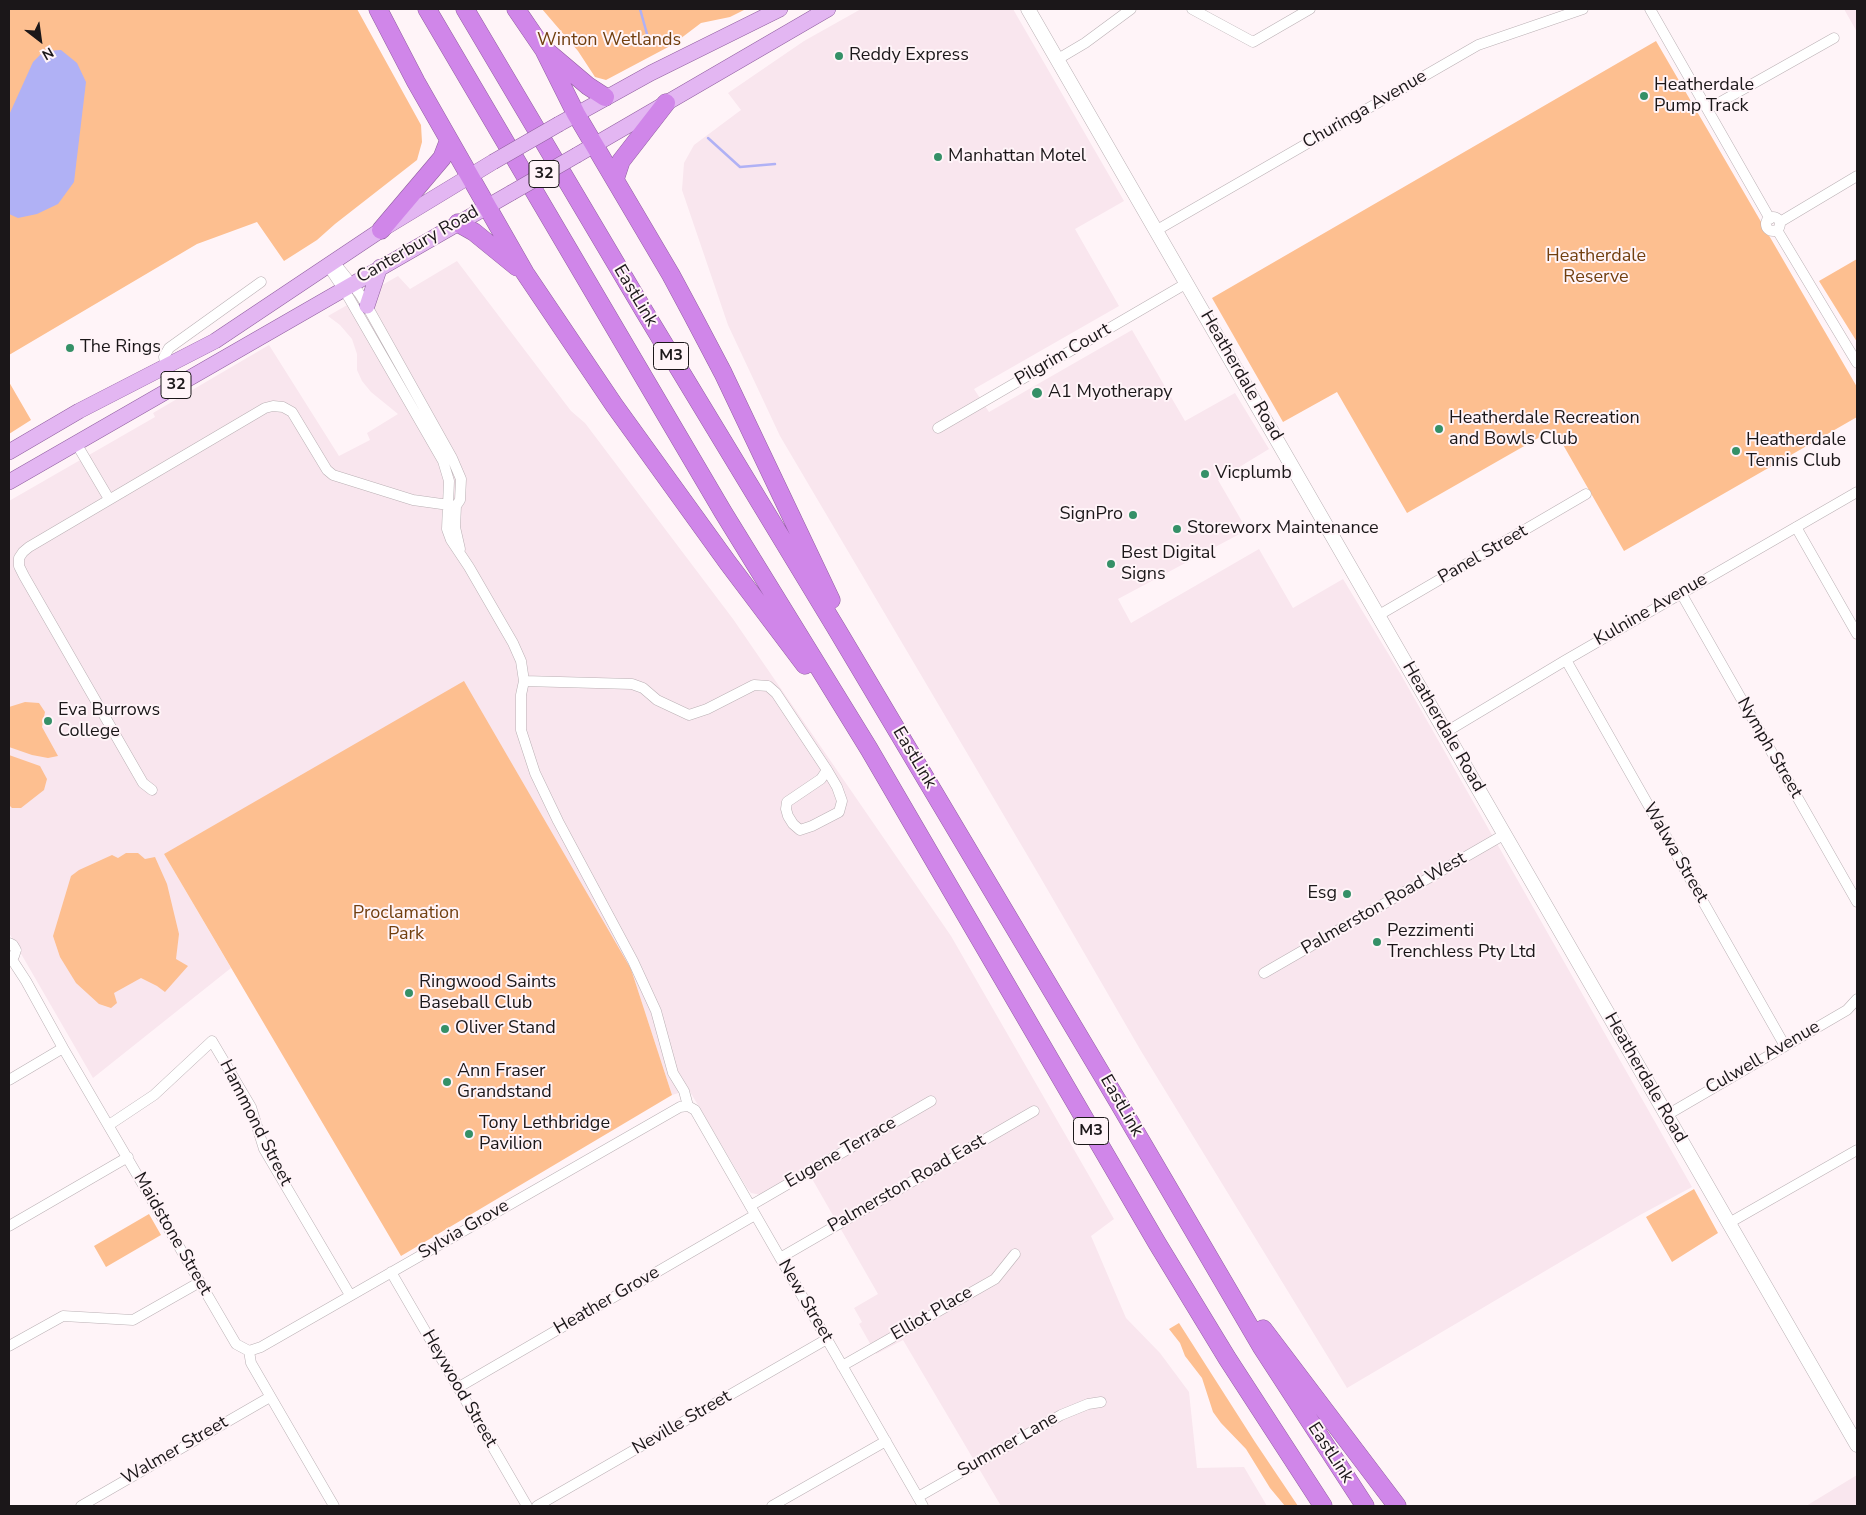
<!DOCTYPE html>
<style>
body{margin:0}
#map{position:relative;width:1866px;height:1515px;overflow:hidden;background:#fff4f8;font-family:"Nunito Sans",sans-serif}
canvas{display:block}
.frame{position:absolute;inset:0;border:10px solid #1b1719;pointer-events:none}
.north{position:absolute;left:15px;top:15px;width:50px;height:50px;-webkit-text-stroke:4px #fff4f8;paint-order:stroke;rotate:150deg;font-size:14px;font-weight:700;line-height:20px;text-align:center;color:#1b1719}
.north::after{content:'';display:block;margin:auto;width:18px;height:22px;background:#1b1719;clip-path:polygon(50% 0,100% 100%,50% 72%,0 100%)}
</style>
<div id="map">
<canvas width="1866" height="1515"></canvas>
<div class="frame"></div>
<div class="north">N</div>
</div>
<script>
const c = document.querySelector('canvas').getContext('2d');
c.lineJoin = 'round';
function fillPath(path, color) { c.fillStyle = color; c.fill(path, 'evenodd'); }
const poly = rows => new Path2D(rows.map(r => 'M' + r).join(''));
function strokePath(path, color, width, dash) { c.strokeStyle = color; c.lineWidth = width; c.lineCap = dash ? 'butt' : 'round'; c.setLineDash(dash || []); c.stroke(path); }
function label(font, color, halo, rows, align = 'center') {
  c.font = font + ' "Nunito Sans",sans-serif'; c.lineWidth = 4; c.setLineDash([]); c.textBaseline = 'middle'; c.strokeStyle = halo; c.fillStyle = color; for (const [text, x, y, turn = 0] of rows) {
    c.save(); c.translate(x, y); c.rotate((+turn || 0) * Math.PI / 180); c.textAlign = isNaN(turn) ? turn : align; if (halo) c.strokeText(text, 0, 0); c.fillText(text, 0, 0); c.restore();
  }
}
fillPath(poly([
 [861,9,1013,9,1124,201,1075,229,1119,306,974,389,989,412,1132,330,1185,421,1235,393,1269,449,1218,480,1247,530,1118,599,1131,623,1259,549,1293,608,1343,579,1400,673,1692,1187,1640,1215,1347,1388,1141,1051,1039,875,780,436,728,325,682,190,684,163,694,145,741,110,728,93,804,41],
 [1844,9,1857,9,1857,32],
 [457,261,571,411,585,423,733,619,951,936,1114,1219,1091,1236,1126,1318,1160,1353,1189,1392,1197,1468,1244,1467,1267,1506,1001,1506,903,1340,876,1354,859,1324,862,1322,854,1308,878,1294,811,1177,765,1202,761,1195,751,1193,747,1188,689,1090,672,1095,631,969,164,854,231,968,93,1078,9,933,9,501,155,417,153,413,269,345,339,456,370,440,367,433,398,414,371,392,362,381,357,370,357,354,352,339,340,325,328,316,398,276,410,289],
 [1857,1475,1857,1506,1805,1506,1806,1506]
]), '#f9e6ee');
fillPath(poly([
 [9,9,357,9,421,125,422,142,417,160,335,224,317,240,284,261,257,222,197,244,9,355],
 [542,9,746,9,730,17,701,23,672,45,606,80,595,77,578,51],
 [1656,41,1857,387,1857,417,1624,551,1554,429,1407,513,1337,392,1283,422,1212,298],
 [1857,259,1857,342,1819,281],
 [9,382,31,420,9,434],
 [464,681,631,969,672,1095,401,1256,164,854],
 [25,702,39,703,45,712,42,727,58,756,48,758,32,755,9,747,9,707],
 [9,755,40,766,47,779,44,790,21,808,12,808,9,805],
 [126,853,138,853,145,859,155,857,167,884,179,934,176,959,188,966,165,992,157,986,141,978,114,993,117,1003,111,1008,99,1004,76,983,60,957,53,936,71,876,79,870,112,855,118,858],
 [1694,1189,1718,1233,1672,1262,1646,1217],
 [149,1214,161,1235,106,1267,94,1246],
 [1179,1323,1255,1442,1298,1506,1285,1506,1270,1488,1246,1449,1221,1423,1213,1412,1202,1378,1185,1356,1180,1343,1169,1329]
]), '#fdbf90');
fillPath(poly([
 [61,50,77,63,86,82,74,182,58,204,37,214,18,218,9,214,9,115,33,62,44,51]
]), '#b0b1f5');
strokePath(poly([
 [640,9,647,34],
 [708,138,740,167,775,164]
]), '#b0b1f5', 2.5);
const minor = poly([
 [1192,9,1253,42,1310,9],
 [1650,9,1770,219],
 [1058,59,1085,43,1131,9],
 [1708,109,1834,38],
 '1766 224a7 7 0 1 1 14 0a7 7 0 1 1-14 0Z',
 [1780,222,1857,176],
 [1157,230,1478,45,1583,9],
 [1777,230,1857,363],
 [334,262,359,293,367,306,452,458,461,479,460,500,456,506,455,527,460,549],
 [328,266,349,298,443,461,449,481,447,529,451,540,469,567,513,643,521,661,524,681,521,695,521,730,535,773,558,821,633,961,656,1011,673,1073,684,1091,688,1106],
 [166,367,164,357,169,348,261,282],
 [938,428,1187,283],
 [76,443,109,499],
 [1796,527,1857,634],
 [1681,593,1857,902],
 [1379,615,1586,494],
 [1566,660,1785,1046],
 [524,681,632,684,643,688,657,700,689,715,707,709,754,685,768,686,776,693,827,770,837,787,842,801,839,812,812,826,800,830,793,824,788,816,786,809,787,802,821,779,827,770],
 [1446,732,1566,660,1857,492],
 [152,790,143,783,24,576,19,566,19,558,23,552,29,547,265,408,273,406,283,407,292,412,327,470,333,475,413,500,456,506],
 [9,943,13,945,16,950,14,956,9,959],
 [11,958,26,981,63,1048,236,1344,249,1351,251,1363,334,1506],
 [1264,973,1505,834],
 [9,1080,63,1048],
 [1667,1115,1847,1010,1857,999],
 [109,1125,154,1095,212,1041,251,1107,264,1149,350,1295],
 [750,1206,931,1101],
 [1729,1223,1857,1150],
 [9,1226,128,1157],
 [780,1258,1034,1111],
 [391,1272,527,1506],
 [9,1346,63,1316,133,1320,200,1282],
 [249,1351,261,1347,680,1107,688,1106,695,1110,923,1506],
 [842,1366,995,1279,1015,1254],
 [459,1387,755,1215],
 [918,1497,1061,1415,1088,1404,1101,1402],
 [81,1506,270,1397],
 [537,1506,827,1339],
 [772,1506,886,1441]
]);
const secondary = poly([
 [1028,9,1857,1445]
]);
const primary = poly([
 [559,124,651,73,780,9],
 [577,155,828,9],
 [367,306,380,267],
 [9,452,79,411,215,341,381,230,493,162],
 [9,482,511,193]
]);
const motorway = poly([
 [378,9,416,82,525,273,614,405,728,563,805,665],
 [427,9,723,512,869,749,1157,1243,1227,1358,1323,1506],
 [465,9,644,311,836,628,1117,1100,1261,1346,1365,1506],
 [516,9,544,50,576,114,671,275,693,316,723,373,831,600],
 [549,53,588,86,605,97],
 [615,179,621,161,666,103],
 [458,223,474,232,517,267],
 [381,230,442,158,449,140],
 [1263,1329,1397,1506]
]);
strokePath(minor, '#bab0b4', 11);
strokePath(secondary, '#bab0b4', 15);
strokePath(primary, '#915fa0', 16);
strokePath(motorway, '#915fa0', 19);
strokePath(minor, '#fff', 10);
strokePath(secondary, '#fff', 14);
strokePath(primary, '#e3b6f2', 15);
strokePath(motorway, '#d086e9', 18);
const primaryBridge = poly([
 [493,162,559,124],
 [511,193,577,155]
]);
strokePath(primaryBridge, '#915fa0', 16, []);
strokePath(primaryBridge, '#e3b6f2', 15);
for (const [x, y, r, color] of [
 [839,56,5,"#359067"],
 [1644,96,5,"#359067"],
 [938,157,5,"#359067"],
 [70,348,5,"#359067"],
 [1037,393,6,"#359067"],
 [1439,429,5,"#359067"],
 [1736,451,5,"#359067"],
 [1205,474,5,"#359067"],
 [1133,515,5,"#359067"],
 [1177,529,5,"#359067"],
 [1111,564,5,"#359067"],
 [48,721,5,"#359067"],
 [1347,894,5,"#359067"],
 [1377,942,5,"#359067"],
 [409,993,5,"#359067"],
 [445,1029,5,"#359067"],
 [447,1082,5,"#359067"],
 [469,1134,5,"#359067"]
]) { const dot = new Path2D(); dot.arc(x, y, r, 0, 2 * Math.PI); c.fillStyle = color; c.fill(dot); strokePath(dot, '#fff4f8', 2); }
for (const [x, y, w] of [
 [544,174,30],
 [671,356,35],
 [176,385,30],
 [1091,1131,35]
]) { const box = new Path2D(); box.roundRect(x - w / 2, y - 13.5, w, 27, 4); c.fillStyle = '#fff4f8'; c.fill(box); strokePath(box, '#1b1719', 1); }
label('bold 16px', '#1b1719', null, [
 ["32",544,174],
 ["M3",671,356],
 ["32",176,385],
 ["M3",1091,1131]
]);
label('18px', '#713f0f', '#fff4f8', [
 ["Winton Wetlands",609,41],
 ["Heatherdale",1596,257],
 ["Reserve",1596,278],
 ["Proclamation",406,914],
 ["Park",406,935]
]);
label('18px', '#1b1719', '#fff4f8', [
 ["Reddy Express",849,56],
 ["Heatherdale",1654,86],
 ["Pump Track",1654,107],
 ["Manhattan Motel",948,157],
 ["The Rings",80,348],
 ["A1 Myotherapy",1048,393],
 ["Heatherdale Recreation",1449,419],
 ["and Bowls Club",1449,440],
 ["Heatherdale",1746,441],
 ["Tennis Club",1746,462],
 ["Vicplumb",1215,474],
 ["SignPro",1123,515,"right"],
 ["Storeworx Maintenance",1187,529],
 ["Best Digital",1121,554],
 ["Signs",1121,575],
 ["Eva Burrows",58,711],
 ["College",58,732],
 ["Esg",1337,894,"right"],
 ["Pezzimenti",1387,932],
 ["Trenchless Pty Ltd",1387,953],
 ["Ringwood Saints",419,983],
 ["Baseball Club",419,1004],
 ["Oliver Stand",455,1029],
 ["Ann Fraser",457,1072],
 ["Grandstand",457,1093],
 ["Tony Lethbridge",479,1124],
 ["Pavilion",479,1145]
], 'left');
label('18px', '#1b1719', '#fff4f8', [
 ["Churinga Avenue",1365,110,-30],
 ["Canterbury Road",418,245,-30],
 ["EastLink",635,296,59],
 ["Pilgrim Court",1063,355,-30],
 ["Heatherdale Road",1241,376,60],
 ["Panel Street",1483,555,-30],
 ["Kulnine Avenue",1651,610,-30],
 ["Heatherdale Road",1443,727,60],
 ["Nymph Street",1769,748,60],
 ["EastLink",914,758,59],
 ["Walwa Street",1675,853,60],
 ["Palmerston Road West",1384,904,-30],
 ["Culwell Avenue",1763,1058,-30],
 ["Heatherdale Road",1645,1078,60],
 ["EastLink",1121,1106,60],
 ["Hammond Street",255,1123,63],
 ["Eugene Terrace",841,1153,-30],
 ["Palmerston Road East",907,1184,-30],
 ["Sylvia Grove",464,1230,-30],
 ["Maidstone Street",172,1234,60],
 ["Heather Grove",607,1301,-30],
 ["New Street",805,1301,60],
 ["Elliot Place",932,1314,-30],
 ["Heywood Street",459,1389,60],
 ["Neville Street",682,1423,-30],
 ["Summer Lane",1008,1445,-30],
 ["Walmer Street",175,1451,-30],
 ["EastLink",1330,1453,57]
]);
</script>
